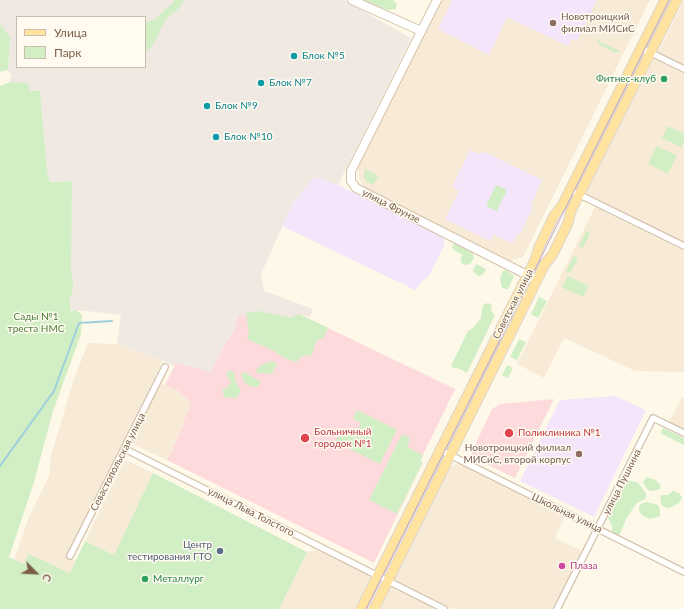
<!DOCTYPE html>
<meta charset="utf-8">
<style>
body{margin:0}
#map{position:relative;width:684px;height:609px;overflow:hidden;background:#fef8e9;font-family:Lato,sans-serif}
canvas{display:block}
.legend{position:absolute;left:16px;top:16px;width:130px;height:52px;box-sizing:border-box;background:#fffbf1;border:1px solid #cbbdae;margin:0;padding:5px 7px;list-style:none;font-size:12px;color:#7c5f49}
.legend li{display:flex;align-items:center;gap:8px;height:20px}
.legend b{width:20px;border:1px solid #cbbdae}
.north{position:absolute;left:16px;top:553px;width:40px;height:40px;-webkit-text-stroke:3px #fffbf1;paint-order:stroke;rotate:114deg;font-size:11px;font-weight:700;line-height:16px;text-align:center;color:#7c5f49}
.north::after{content:'';display:block;margin:auto;width:14px;height:18px;background:#7c5f49;clip-path:polygon(50% 0,100% 100%,50% 72%,0 100%)}
</style>
<div id="map">
<canvas width="684" height="609"></canvas>
<ul class="legend">
<li><b style="height:5px;background:#ffe39f"></b>Улица</li>
<li><b style="height:11px;background:#d2eec5"></b>Парк</li>
</ul>
<div class="north">С</div>
</div>
<script>
const c = document.querySelector('canvas').getContext('2d');
c.lineJoin = 'round';
function fillPath(path, color) { c.fillStyle = color; c.fill(path, 'evenodd'); }
const poly = rows => new Path2D(rows.map(r => 'M' + r).join(''));
function strokePath(path, color, width, dash) { c.strokeStyle = color; c.lineWidth = width; c.lineCap = dash ? 'butt' : 'round'; c.setLineDash(dash || []); c.stroke(path); }
function label(font, color, halo, rows, align = 'center') {
  c.font = font + ' Lato,sans-serif'; c.lineWidth = 3; c.setLineDash([]); c.textBaseline = 'middle'; c.strokeStyle = halo; c.fillStyle = color; for (const [text, x, y, turn = 0] of rows) {
    c.save(); c.translate(x, y); c.rotate((+turn || 0) * Math.PI / 180); c.textAlign = isNaN(turn) ? turn : align; if (halo) c.strokeText(text, 0, 0); c.fillText(text, 0, 0); c.restore();
  }
}
fillPath(poly([
 [442,0,650,0,523,257,510,261,364,188,359,177,358,168],
 [684,0,684,66,658,53],
 [654,59,684,74,684,244,585,194],
 [595,207,684,251,684,372,635,371,564,338,544,378,517,364],
 [88,343,117,344,162,360,159,369,66,556,76,561,70,573,29,554,24,564,14,560,29,517,49,476,51,456,74,379],
 [161,383,177,390,185,397,191,405,183,422,184,425,167,460,131,443],
 [682,397,684,398,684,429,669,422],
 [125,460,153,473,114,555,85,541],
 [460,463,565,516,555,538,582,551,553,609,452,609,393,580,449,467],
 [317,550,372,577,357,609,279,609,307,552],
 [390,587,435,609,379,609]
]), '#f7ead6');
fillPath(poly([
 [0,0,344,0,411,38,338,185,315,177,293,203,261,274,264,291,313,309,310,317,299,314,290,318,238,315,234,330,226,342,210,373,201,369,176,363,174,366,157,358,117,344,121,315,70,309,72,181,50,182,47,171,40,91,30,91,28,83,10,82,10,78,12,75,8,70,10,37,0,24],
 [17,17,145,17,145,67,17,67]
]), '#efe9e2');
fillPath(poly([
 [452,0,597,0,577,41,572,39,568,46,507,17,489,55,438,29],
 [470,150,478,154,485,152,542,180,531,206,533,207,520,235,517,234,512,244,494,234,490,241,445,219,459,191,452,187],
 [315,177,338,185,444,238,444,246,429,276,423,280,415,290,282,226,293,203],
 [615,396,646,410,594,517,520,481,560,400]
]), '#f5e5fb');
fillPath(poly([
 [299,314,455,389,420,461,423,462,374,563,167,460,184,425,183,422,191,405,185,397,177,390,165,385,176,363,201,369,210,373,226,342,234,330,238,315,290,318],
 [554,399,515,478,470,456,492,409,500,404]
]), '#fddbdc');
fillPath(poly([
 [174,0,184,0,178,9,168,17,162,26,153,45,145,52,145,23,155,19,173,3],
 [363,0,393,0,397,4,396,9,388,10],
 [0,24,10,37,8,70,0,72],
 [597,40,620,51,616,53,598,44],
 [10,82,28,83,30,91,40,91,47,171,50,182,72,181,71,272,72,274,73,284,72,296,70,296,70,309,72,311,75,309,82,315,81,334,53,411,34,482,9,557,24,564,29,554,70,573,85,541,114,555,153,473,307,552,279,609,0,609,0,86],
 [668,126,684,134,684,142,681,147,662,138],
 [657,146,677,156,668,174,648,164],
 [366,169,378,176,373,185,367,182,364,178,364,173],
 [496,185,507,190,497,211,486,206],
 [586,231,590,233,583,248,579,246],
 [454,243,472,252,474,258,471,263,467,265,462,264,460,258,463,255,455,251,452,247],
 [574,256,578,258,570,273,566,271],
 [477,264,484,268,486,270,484,273,480,276,477,275,473,271,474,267],
 [506,270,514,276,508,289,506,289,502,288,500,278,503,271],
 [568,276,588,286,583,297,562,287],
 [539,297,547,301,538,318,531,314],
 [489,303,492,306,491,311,495,315,467,373,458,368,453,368,451,366,468,331,473,328,481,318,482,308,484,304],
 [259,311,290,318,299,314,328,328,323,339,318,339,314,347,312,355,303,356,296,362,284,358,274,351,247,339,249,333,246,313],
 [519,339,526,342,517,360,510,357],
 [271,361,275,362,277,365,274,369,272,374,262,373,257,373,256,370,262,365],
 [507,365,513,368,508,378,502,375],
 [230,370,234,372,236,383,241,390,236,399,231,397,225,398,222,390,227,388,231,382,226,374],
 [244,372,261,382,257,387,252,387,244,382,241,374],
 [357,410,397,430,380,464,335,442,341,432,354,437,361,423,353,419],
 [663,428,684,438,684,445,660,433],
 [402,434,410,438,407,447,423,455,420,461,423,462,397,514,369,500],
 [646,477,656,480,661,486,660,489,653,491,648,490,643,483],
 [628,481,633,481,638,483,646,493,646,497,645,499,637,503,627,517,620,534,615,535,612,531,612,526,608,518,625,483],
 [673,491,679,493,682,498,681,500,679,503,672,507,667,508,662,506,660,498,662,495,668,495],
 [647,502,658,505,660,510,660,516,650,519,643,516,639,511,639,507,641,504]
]), '#d2eec5');
strokePath(poly([
 [0,466,54,391,79,323,112,321]
]), '#9fcfdd', 2);
const street = poly([
 [641,48,684,69],
 [570,190,684,246],
 [125,449,444,609],
 [440,450,684,572],
 [70,556,165,367],
 [557,609,653,418,684,433]
]);
const secondary = poly([
 [352,0,421,31],
 [437,0,351,171,351,181,356,188,537,280]
]);
const primary = poly([
 [361,609,535,260,539,247,554,216,563,204,665,0],
 [374,609,537,280,545,264,553,254,568,223,571,211,677,0]
]);
strokePath(street, '#d3c0ac', 8);
strokePath(secondary, '#d6c1aa', 10);
strokePath(primary, '#ddd5d0', 11);
strokePath(street, '#fff', 5.5);
strokePath(secondary, '#fff', 8);
strokePath(primary, '#ffe39f', 9);
strokePath(poly([
 [366,609,669,0]
]), '#bca4cb', 1);
for (const [x, y, r, color] of [
 [553,23,4,"#8d6e63"],
 [294,56,4,"#0f9aa8"],
 [664,79,4,"#2e9e5b"],
 [261,83,4,"#0f9aa8"],
 [207,106,4,"#0f9aa8"],
 [216,137,4,"#0f9aa8"],
 [509,433,5,"#e0444e"],
 [305,438,5,"#e0444e"],
 [579,454,4,"#8d6e63"],
 [220,551,4,"#5c6f8a"],
 [562,566,4,"#d1479c"],
 [145,579,4,"#2e9e5b"]
]) { const dot = new Path2D(); dot.arc(x, y, r, 0, 2 * Math.PI); c.fillStyle = color; c.fill(dot); strokePath(dot, '#fffbf1', 1.5); }
label('10px', '#785e54', '#fffbf1', [
 ["Новотроицкий",561,17],
 ["филиал МИСиС",561,29],
 ["Новотроицкий филиал",571,448,"right"],
 ["МИСиС, второй корпус",571,460,"right"]
], 'left');
label('10px', '#0d838f', '#fffbf1', [
 ["Блок №5",302,56],
 ["Блок №7",269,83],
 ["Блок №9",215,106],
 ["Блок №10",224,137]
], 'left');
label('10px', '#27864d', '#fffbf1', [
 ["Фитнес-клуб",656,79],
 ["Металлург",153,579,"left"]
], 'right');
label('10px', '#7c5f49', '#fffbf1', [
 ["улица Фрунзе",391,206,27],
 ["Советская улица",513,304,-63],
 ["Севастопольская улица",118,462,-63],
 ["улица Пушкина",622,482,-63],
 ["улица Льва Толстого",251,512,27],
 ["Школьная улица",567,513,26]
]);
label('10px', '#4a7d3c', '#fffbf1', [
 ["Сады №1",36,317],
 ["треста НМС",36,329]
]);
label('10px', '#be3a42', '#fffbf1', [
 ["Больничный",314,432],
 ["городок №1",314,444],
 ["Поликлиника №1",518,433]
], 'left');
label('10px', '#4e5e75', '#fffbf1', [
 ["Центр",212,545],
 ["тестирования ГТО",212,557]
], 'right');
label('10px', '#b23c85', '#fffbf1', [
 ["Плаза",570,566]
], 'left');
</script>
